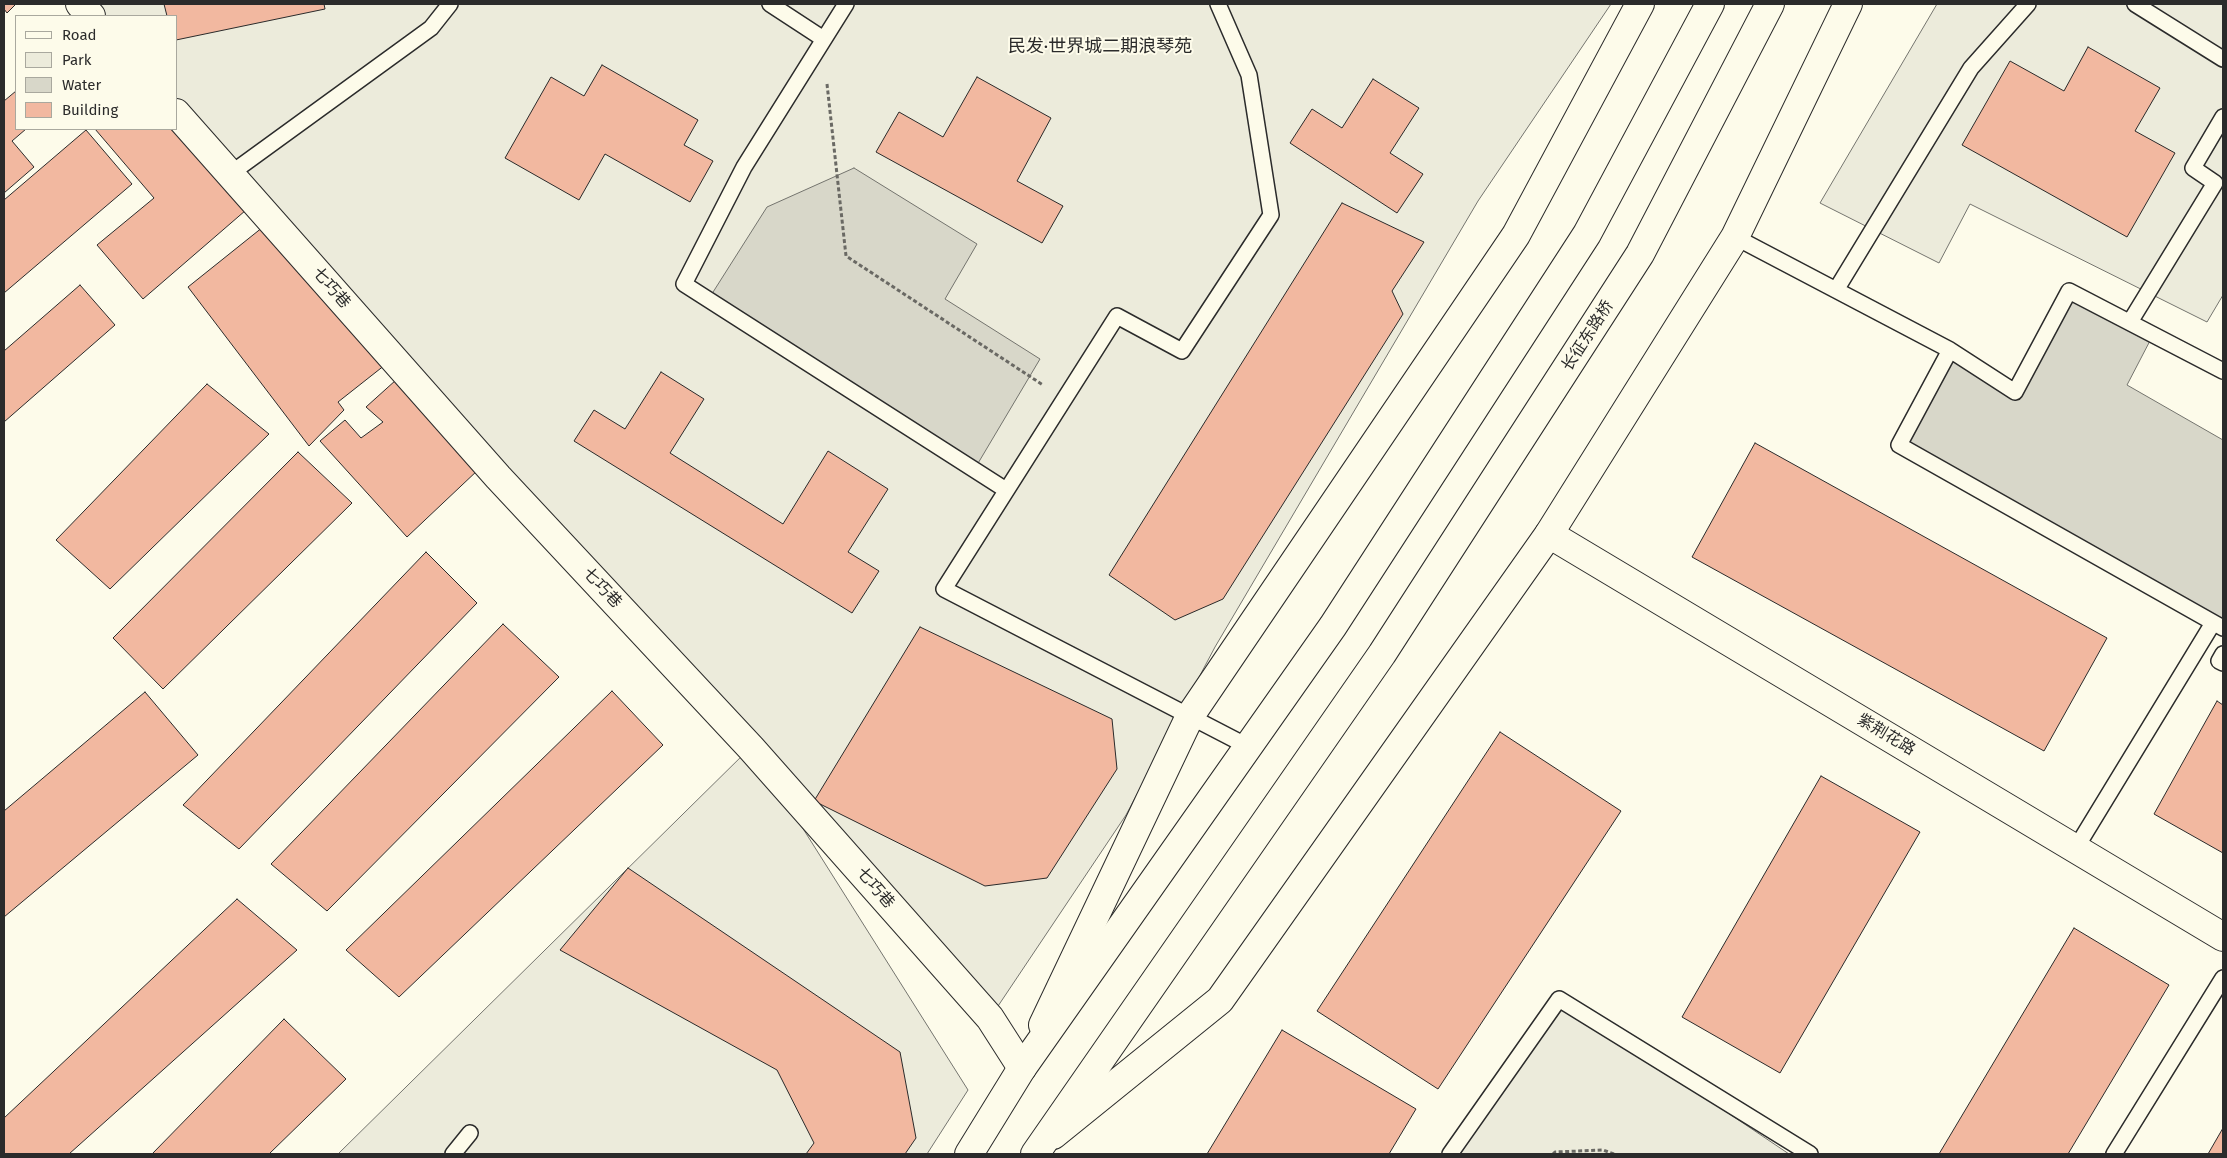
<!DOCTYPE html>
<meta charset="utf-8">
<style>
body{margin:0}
#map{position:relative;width:2227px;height:1158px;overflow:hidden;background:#fdfbea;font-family:"Fira Sans",sans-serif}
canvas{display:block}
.frame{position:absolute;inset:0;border:5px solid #2b2b2b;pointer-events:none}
.legend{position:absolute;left:15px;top:15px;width:162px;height:115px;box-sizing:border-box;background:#fdfbea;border:1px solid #a9a89e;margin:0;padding:6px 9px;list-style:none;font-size:15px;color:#2b2b2b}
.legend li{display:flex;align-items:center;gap:10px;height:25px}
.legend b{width:25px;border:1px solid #a9a89e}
</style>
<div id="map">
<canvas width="2227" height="1158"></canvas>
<div class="frame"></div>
<ul class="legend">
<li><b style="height:6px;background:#fdfbea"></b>Road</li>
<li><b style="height:14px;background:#ecebdb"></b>Park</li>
<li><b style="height:14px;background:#d8d7c9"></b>Water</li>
<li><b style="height:14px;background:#f2b8a0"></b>Building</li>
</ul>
</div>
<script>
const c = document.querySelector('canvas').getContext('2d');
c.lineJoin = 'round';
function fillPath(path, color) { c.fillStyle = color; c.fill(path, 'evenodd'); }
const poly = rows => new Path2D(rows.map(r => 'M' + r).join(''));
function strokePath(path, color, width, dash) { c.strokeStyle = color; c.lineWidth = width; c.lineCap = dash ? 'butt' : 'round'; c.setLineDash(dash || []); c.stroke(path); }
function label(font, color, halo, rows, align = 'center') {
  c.font = font + ' "Fira Sans","Noto Sans SC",sans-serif'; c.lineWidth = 4; c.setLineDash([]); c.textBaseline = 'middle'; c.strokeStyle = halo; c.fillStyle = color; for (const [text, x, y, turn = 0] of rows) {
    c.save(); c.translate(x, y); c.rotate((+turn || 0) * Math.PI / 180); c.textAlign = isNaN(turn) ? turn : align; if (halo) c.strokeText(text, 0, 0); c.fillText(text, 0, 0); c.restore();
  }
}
const green = poly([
 [80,4,1611,4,1478,201,1215,647,1126,815,990,1018,754,751,968,1090,927,1154,338,1154,751,747,176,113,176,16,91,16,80,4],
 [1937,4,2223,4,2223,295,2207,322,1970,204,1939,263,1820,203,1937,4],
 [1559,999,1789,1154,1450,1154,1559,999]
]);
fillPath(green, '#ecebdb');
strokePath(green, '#74746e', 1);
const water = poly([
 [854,168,977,244,945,299,1040,359,974,470,708,300,767,207,854,168],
 [2069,291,2153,335,2127,385,2223,440,2223,628,1899,445,1950,350,2015,391,2069,291]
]);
fillPath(water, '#d8d7c9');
strokePath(water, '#74746e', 1);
const building = poly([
 [4,4,16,4,7,13,4,9,4,4],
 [164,4,324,4,325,9,176,40,176,16,167,16,164,4],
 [2088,47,2160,88,2135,131,2175,153,2127,237,1962,145,2010,61,2064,91,2088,47],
 [602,65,698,120,684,145,713,161,690,202,605,154,579,200,505,158,551,77,584,96,602,65],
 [977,77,1051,118,1017,181,1063,206,1042,243,876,152,899,112,943,137,977,77],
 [1373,79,1419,108,1390,153,1423,174,1397,213,1290,143,1312,109,1342,128,1373,79],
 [16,91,16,129,26,129,12,141,34,167,4,193,4,101,16,91],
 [95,129,176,129,253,204,143,299,97,245,154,198,95,129],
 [86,130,132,184,4,293,4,200,86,130],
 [1342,203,1424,242,1392,291,1403,314,1223,599,1175,620,1109,575,1342,203],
 [268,223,390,361,338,402,344,410,309,446,188,287,268,223],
 [80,285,115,325,4,422,4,351,80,285],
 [661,372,704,399,670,453,783,524,828,451,888,489,848,552,879,571,852,613,574,441,594,410,625,429,661,372],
 [396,380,479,469,407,537,320,441,345,420,361,438,383,422,366,407,396,380],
 [207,384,269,434,110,589,56,540,207,384],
 [1755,443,2107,638,2044,751,1692,557,1755,443],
 [298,452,352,503,163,689,113,638,298,452],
 [426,552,477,603,239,849,183,805,426,552],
 [503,624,559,677,327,911,271,864,503,624],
 [920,627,1112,719,1117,769,1047,878,985,886,814,801,920,627],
 [612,691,663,745,399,997,346,950,612,691],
 [145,692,198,755,4,917,4,811,145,692],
 [2217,701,2223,705,2223,853,2154,814,2217,701],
 [1500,732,1621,811,1438,1089,1317,1011,1500,732],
 [1821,776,1920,832,1780,1073,1682,1017,1821,776],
 [628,868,900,1052,916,1138,905,1154,806,1154,814,1143,777,1070,560,950,628,868],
 [237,899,297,950,69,1154,4,1154,4,1118,237,899],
 [2074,928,2169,985,2068,1154,1939,1154,2074,928],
 [284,1019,346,1079,269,1154,152,1154,284,1019],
 [1282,1030,1416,1109,1389,1154,1207,1154,1282,1030],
 [2223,1128,2223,1154,2208,1154,2223,1128]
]);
fillPath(building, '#f2b8a0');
strokePath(building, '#2b2b2b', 1);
const lane = poly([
 [770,4,822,38],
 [846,4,744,167,684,284,1006,490],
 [1218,4,1249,75,1271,215,1182,351,1117,316,944,589,1247,746],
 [2135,4,2223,59],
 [230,174,431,28,450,4],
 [1735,237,1950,350,1899,445,2223,628],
 [1836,290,1971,68,2028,4],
 [2130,322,2215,183,2193,168,2223,117],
 [1950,350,2015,392,2069,291,2223,371],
 [2223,654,2219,661,2223,663],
 [2076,848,2213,623],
 [453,1154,470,1133],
 [1450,1154,1559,999,1810,1154],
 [2114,1154,2223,978]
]);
const street = poly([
 [80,4,91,16],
 [176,113,498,477,751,748,990,1018,1022,1068],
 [1549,534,2223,937]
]);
const secondary = poly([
 [1043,1025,1190,716,1516,235,1640,4],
 [1053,1135,1220,1000,1549,534,1735,237,1848,4]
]);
const primary = poly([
 [969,1154,1022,1068,1333,626,1587,234,1710,4],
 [1035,1154,1382,654,1640,254,1770,4]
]);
strokePath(lane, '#2b2b2b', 18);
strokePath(street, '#2b2b2b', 30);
strokePath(secondary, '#2b2b2b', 30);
strokePath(primary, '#2b2b2b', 30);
strokePath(poly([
 [827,84,846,256,1043,385],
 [1553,1154,1555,1152,1603,1150,1614,1154]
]), '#6a6964', 3, [4, 2.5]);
strokePath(lane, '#fdfbea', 15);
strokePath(street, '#fdfbea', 28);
strokePath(secondary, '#fdfbea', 28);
strokePath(primary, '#fdfbea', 28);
label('16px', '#2b2b2b', '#fdfbea', [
 ["七巧巷",331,288,49],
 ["长征东路桥",1588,336,-57],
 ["七巧巷",602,588,47],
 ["紫荆花路",1886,735,31],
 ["七巧巷",875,888,49]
]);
label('18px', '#2b2b2b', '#fdfbea', [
 ["民发·世界城二期浪琴苑",1100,47]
]);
</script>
